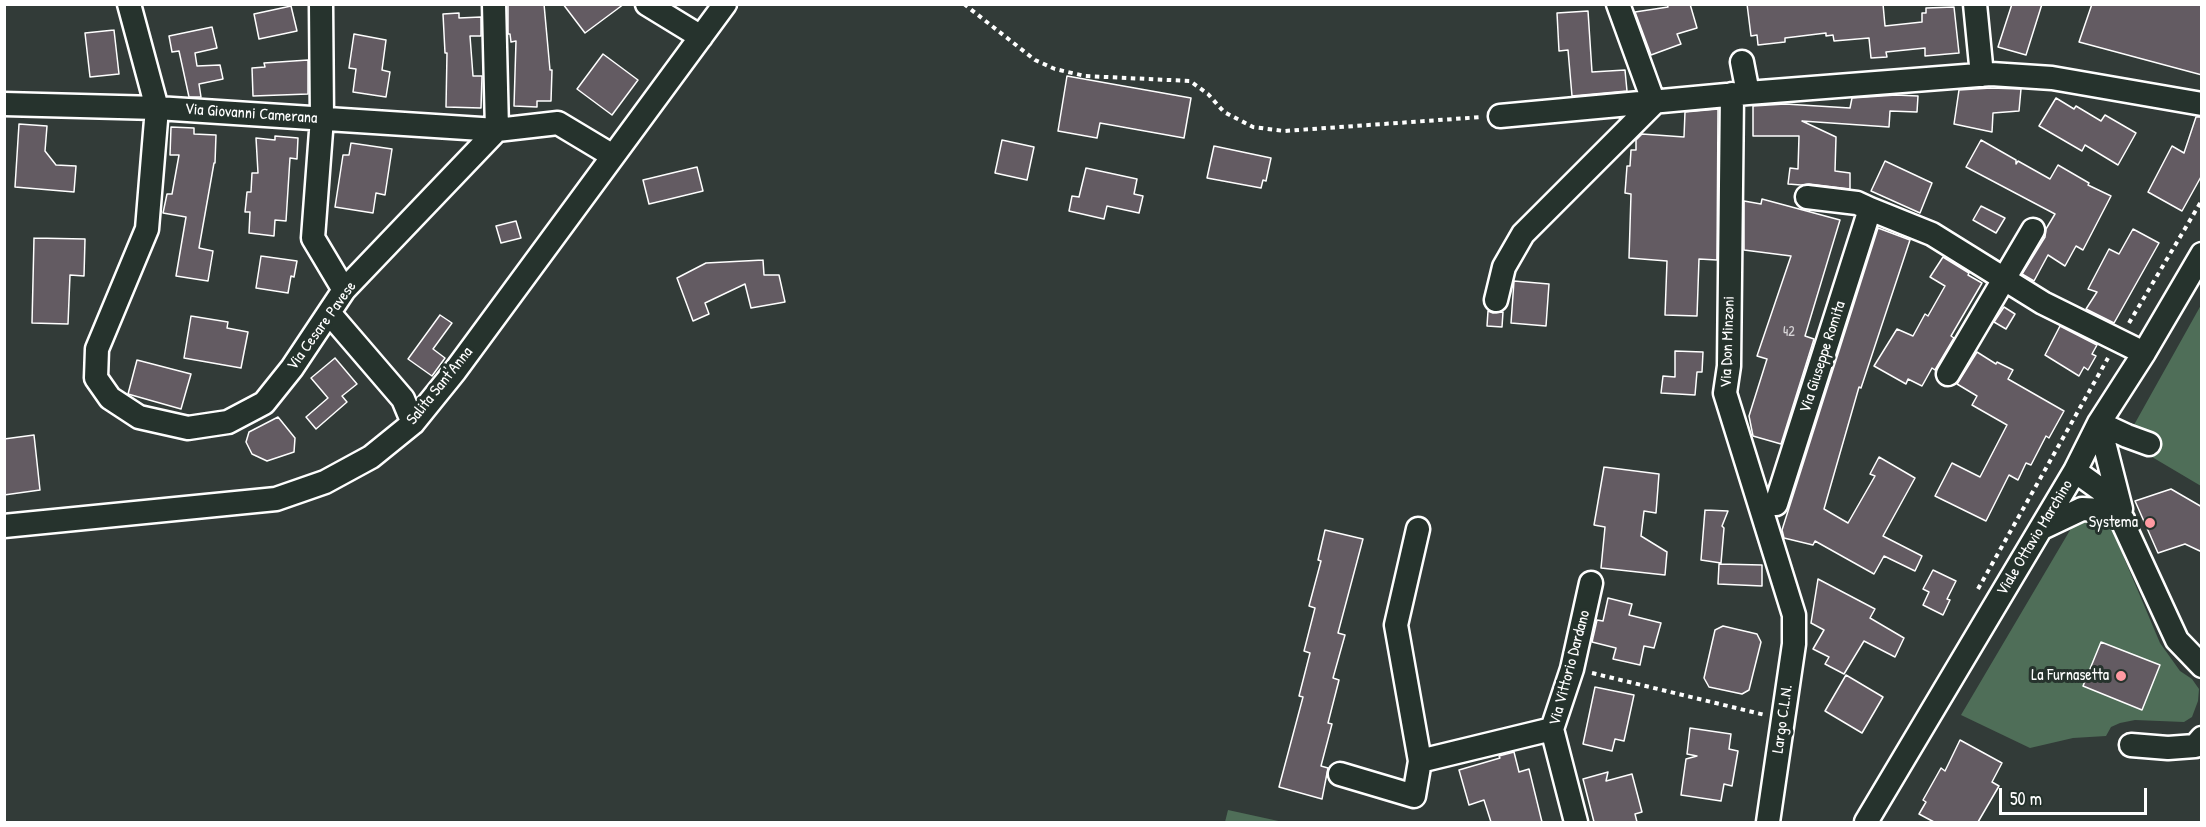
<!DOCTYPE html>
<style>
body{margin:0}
#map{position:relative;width:2206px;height:827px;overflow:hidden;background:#323b38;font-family:"Patrick Hand",sans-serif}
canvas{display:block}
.frame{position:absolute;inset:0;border:6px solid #fff;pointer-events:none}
.scale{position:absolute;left:1999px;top:788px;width:148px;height:27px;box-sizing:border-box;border:3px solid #fff;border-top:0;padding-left:8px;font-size:18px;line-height:21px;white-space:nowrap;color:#fff;-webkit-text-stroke:4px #26332d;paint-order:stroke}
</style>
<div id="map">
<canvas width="2206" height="827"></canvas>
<div class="frame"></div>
<div class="scale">50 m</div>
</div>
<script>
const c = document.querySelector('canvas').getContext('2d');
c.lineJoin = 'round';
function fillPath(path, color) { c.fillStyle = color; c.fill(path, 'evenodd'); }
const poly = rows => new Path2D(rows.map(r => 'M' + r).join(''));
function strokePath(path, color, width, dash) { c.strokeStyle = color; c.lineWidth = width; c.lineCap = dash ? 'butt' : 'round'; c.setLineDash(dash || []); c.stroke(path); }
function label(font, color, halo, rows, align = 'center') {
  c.font = font + ' "Patrick Hand",sans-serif'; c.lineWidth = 6; c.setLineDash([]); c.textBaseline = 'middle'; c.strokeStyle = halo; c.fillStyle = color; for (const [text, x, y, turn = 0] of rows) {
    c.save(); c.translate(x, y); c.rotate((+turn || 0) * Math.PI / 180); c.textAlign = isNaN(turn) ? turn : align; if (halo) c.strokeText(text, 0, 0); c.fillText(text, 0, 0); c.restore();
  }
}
fillPath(poly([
 [2201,305,2201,486,2125,441],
 [2076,520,2105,520,2111,527,2160,643,2180,671,2192,679,2199,689,2198,701,2192,717,2184,722,2135,720,2120,723,2111,727,2106,736,2073,738,2030,748,1961,715],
 [1228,810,1283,822,1225,822]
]), '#4f6e58');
const building = poly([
 [508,4,544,4,550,70,552,70,551,101,537,101,537,107,514,106,516,41,511,42,510,34,508,34,508,4],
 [563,4,624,4,585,33,563,4],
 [1667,4,1690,4,1697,28,1677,34,1681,44,1651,55,1635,12,1668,7,1667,4],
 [1747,4,1883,4,1885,26,1922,22,1922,13,1926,13,1926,8,1954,7,1959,53,1925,56,1925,48,1886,52,1887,57,1871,58,1869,38,1834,41,1833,35,1826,36,1826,33,1785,38,1785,42,1758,45,1757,35,1751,36,1747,4],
 [2012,4,2042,4,2026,55,1998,47,2012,4],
 [2092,4,2202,4,2202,75,2079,42,2092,4],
 [291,6,297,31,259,39,254,14,291,6],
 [1588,11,1592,72,1625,70,1627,91,1572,96,1568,50,1559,51,1557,13,1588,11],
 [459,13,459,18,481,17,481,36,470,36,473,76,482,76,481,108,446,107,447,53,445,53,443,14,459,13],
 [212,27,217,48,195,53,197,66,220,65,223,79,199,84,201,97,189,97,179,51,172,52,169,36,212,27],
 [114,30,119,74,90,77,85,33,114,30],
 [354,34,386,40,382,70,390,72,386,97,353,92,356,69,349,68,354,34],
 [603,54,638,80,612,115,577,89,603,54],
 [308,60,308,94,253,96,252,68,265,67,264,63,308,60],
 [1067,76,1191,98,1184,138,1100,123,1097,138,1058,131,1067,76],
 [1991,88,2021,89,2019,111,1993,113,1992,132,1954,124,1959,90,1991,88],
 [1896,95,1918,96,1917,112,1890,111,1889,127,1802,121,1836,137,1835,171,1850,173,1850,189,1809,184,1801,185,1788,184,1790,168,1798,169,1799,136,1753,136,1753,106,1785,104,1850,108,1852,98,1896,95],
 [2056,98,2074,109,2076,106,2101,121,2105,115,2136,133,2118,165,2085,145,2082,151,2039,126,2056,98],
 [1718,109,1717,260,1699,259,1697,316,1665,315,1667,261,1629,258,1631,194,1625,193,1627,166,1630,166,1631,150,1636,150,1636,140,1642,134,1684,137,1685,112,1718,109],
 [2196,117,2202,117,2202,175,2182,211,2148,192,2172,146,2184,153,2196,117],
 [19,124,47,126,45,151,56,165,76,166,74,192,15,187,19,124],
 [171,127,194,128,194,134,216,135,215,163,214,163,199,248,213,251,208,281,176,276,186,217,163,213,167,194,172,194,179,155,170,155,171,127],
 [275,136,298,138,297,159,290,158,286,221,275,220,274,236,249,233,250,212,245,212,247,192,251,192,252,173,258,173,256,138,275,140,275,136],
 [1002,140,1034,147,1027,180,995,173,1002,140],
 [1981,140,2016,160,2016,164,2018,161,2050,179,2058,165,2089,183,2088,185,2111,196,2083,250,2076,246,2065,266,2048,255,2034,281,2022,274,2045,237,2046,229,2055,214,1966,167,1981,140],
 [351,143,392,149,385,195,376,193,373,213,335,207,343,155,349,155,351,143],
 [1214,146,1271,158,1266,181,1263,180,1261,188,1207,178,1214,146],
 [1885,161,1932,183,1920,213,1871,191,1885,161],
 [697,167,703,191,649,204,643,180,697,167],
 [1086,168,1137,179,1134,194,1143,196,1139,213,1107,206,1104,219,1069,211,1072,196,1079,197,1086,168],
 [1762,199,1840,220,1805,336,1814,339,1781,444,1753,436,1749,416,1767,359,1757,356,1791,256,1744,250,1744,201,1761,204,1762,199],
 [1981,206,2005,218,1996,233,1973,220,1981,206],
 [516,221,521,238,501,243,496,226,516,221],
 [1878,228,1910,240,1861,388,1859,387,1824,509,1848,523,1875,476,1870,474,1879,457,1915,478,1883,536,1922,556,1915,571,1884,556,1874,574,1815,541,1813,545,1784,538,1782,530,1878,228],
 [2133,229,2159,243,2114,323,2086,309,2097,292,2088,289,2109,249,2119,254,2133,229],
 [34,238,85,239,84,276,70,275,68,324,32,323,34,238],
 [261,256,297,261,294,277,291,276,288,293,256,288,261,256],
 [1943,257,1969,273,1968,275,1982,283,1951,336,1954,338,1935,370,1932,368,1922,386,1908,379,1906,384,1874,366,1897,329,1913,336,1925,314,1928,316,1945,286,1930,277,1943,257],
 [763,260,764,275,779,275,785,302,751,308,745,284,705,303,709,314,693,321,677,278,706,263,763,260],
 [1514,281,1549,284,1546,326,1511,323,1514,281],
 [2004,307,2015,314,2006,329,1994,322,2004,307],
 [1488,311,1493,313,1503,312,1502,327,1487,326,1488,311],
 [440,315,452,323,433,349,445,358,432,376,408,359,440,315],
 [191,316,228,322,227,328,248,332,241,368,184,358,191,316],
 [2060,326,2097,345,2092,354,2096,356,2088,370,2084,367,2079,376,2045,355,2060,326],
 [1675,351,1703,352,1702,372,1697,372,1695,395,1661,393,1663,376,1675,377,1675,351],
 [1977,352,1996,364,1997,362,2013,370,2008,379,2064,411,2049,438,2046,436,2031,465,2026,463,2018,480,2009,475,1986,521,1935,496,1952,463,1980,477,2007,425,1972,405,1977,396,1957,384,1977,352],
 [335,358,357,384,342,396,347,402,316,429,306,417,328,398,311,378,335,358],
 [137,360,191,374,181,409,128,394,137,360],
 [278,417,295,438,294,452,267,461,252,454,246,442,249,432,278,417],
 [34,435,40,490,4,495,4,439,34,435],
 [1604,467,1659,474,1656,513,1644,511,1641,536,1667,552,1665,575,1601,568,1605,527,1594,525,1604,467],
 [2171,489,2202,507,2202,552,2185,544,2158,553,2135,501,2171,489],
 [1705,510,1728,511,1722,526,1724,528,1721,563,1701,560,1705,510],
 [1325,530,1363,539,1338,633,1345,635,1333,678,1339,680,1328,723,1332,724,1321,766,1328,768,1322,799,1279,787,1303,697,1299,696,1310,653,1304,651,1315,608,1309,606,1321,561,1318,560,1325,530],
 [1719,564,1762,565,1762,586,1718,584,1719,564],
 [1933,570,1956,581,1947,599,1950,600,1943,615,1923,605,1929,592,1923,589,1933,570],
 [1818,579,1875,609,1870,618,1904,638,1895,657,1864,641,1844,674,1825,664,1829,657,1813,649,1824,630,1811,623,1818,579],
 [1608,598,1632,604,1629,615,1661,623,1654,648,1644,646,1640,665,1613,659,1616,648,1592,642,1597,620,1603,621,1608,598],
 [1723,626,1757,634,1761,642,1749,690,1742,694,1709,687,1704,678,1715,630,1723,626],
 [2101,642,2160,665,2142,710,2083,686,2101,642],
 [1846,675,1883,697,1862,733,1825,711,1846,675],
 [1595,687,1634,695,1624,741,1615,739,1612,751,1583,744,1595,687],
 [1690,728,1731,734,1729,749,1738,751,1732,786,1724,784,1721,801,1681,795,1686,759,1697,756,1687,754,1690,728],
 [1960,740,2002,763,1992,782,1999,786,1978,822,1934,822,1919,814,1926,802,1923,800,1941,768,1945,771,1960,740],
 [1514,752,1519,772,1529,769,1542,822,1491,822,1484,800,1469,805,1459,770,1500,758,1499,756,1514,752],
 [1608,772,1606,781,1632,774,1642,812,1635,814,1637,822,1594,822,1583,779,1608,772]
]);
fillPath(building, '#635b62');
strokePath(building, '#fff', 1.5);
const minor = poly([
 [129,4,157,108,147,229,97,349,96,378,110,398,139,417,188,428,228,422,264,403,292,368,344,290,497,130,558,123,613,156],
 [321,4,322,118,313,238,344,290],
 [647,4,701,37],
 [1975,4,1982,75],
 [1742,62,1748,93],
 [1732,94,1729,366,1725,393,1794,615,1794,644,1768,822],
 [4,104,157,108,497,130,494,4],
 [1500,116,1748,93,1991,74,2052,78,2202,104],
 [1807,197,1857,203,1870,209],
 [1496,300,1504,267,1523,234,1654,103,1618,4],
 [330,314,403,399,413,423],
 [1948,374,2033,230],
 [2099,423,2121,509],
 [2099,423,2127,436,2149,444],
 [2075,471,2111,497,2177,640,2202,666],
 [1776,504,1870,209,1932,234,2043,303,2144,353],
 [4,526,276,499,325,482,371,457,413,423,455,371,725,4],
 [2042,528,2082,509,2102,510,2123,519],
 [2131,745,2168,748,2195,746,2202,738],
 [1420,761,1552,729],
 [1340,774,1414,796,1420,761,1396,625,1418,529],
 [1576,822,1552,729,1572,669,1591,583],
 [1866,822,2075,471,2099,423,2144,353,2202,254]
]);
strokePath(minor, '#fff', 27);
strokePath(poly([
 [964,4,1035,60,1055,69,1085,76,1190,81,1208,94,1224,112,1253,127,1284,131,1482,117],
 [2129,323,2202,200],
 [1978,589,2108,358],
 [1592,673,1765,715]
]), '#fff', 4, [4.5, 4.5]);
strokePath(minor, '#26332d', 22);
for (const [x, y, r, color] of [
 [2150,523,6,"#ff9aa2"],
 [2121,676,6,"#ff9aa2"]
]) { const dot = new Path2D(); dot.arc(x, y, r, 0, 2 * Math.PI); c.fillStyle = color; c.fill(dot); strokePath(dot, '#26332d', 2); }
label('14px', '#d8d6d8', null, [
 ["42",1789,332]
]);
label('16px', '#fff', '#26332d', [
 ["Via Giovanni Camerana",251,114,4],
 ["Via Cesare Pavese",322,326,-54],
 ["Via Don Minzoni",1728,342,-88],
 ["Via Giuseppe Romita",1823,357,-72],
 ["Salita Sant'Anna",440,386,-51],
 ["Viale Ottavio Marchino",2035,538,-59],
 ["Via Vittorio Dardano",1570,668,-75],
 ["Largo C.L.N.",1783,719,-82]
]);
label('16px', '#fff', '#26332d', [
 ["Systema",2138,523],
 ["La Furnasetta",2109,676]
], 'right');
</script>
